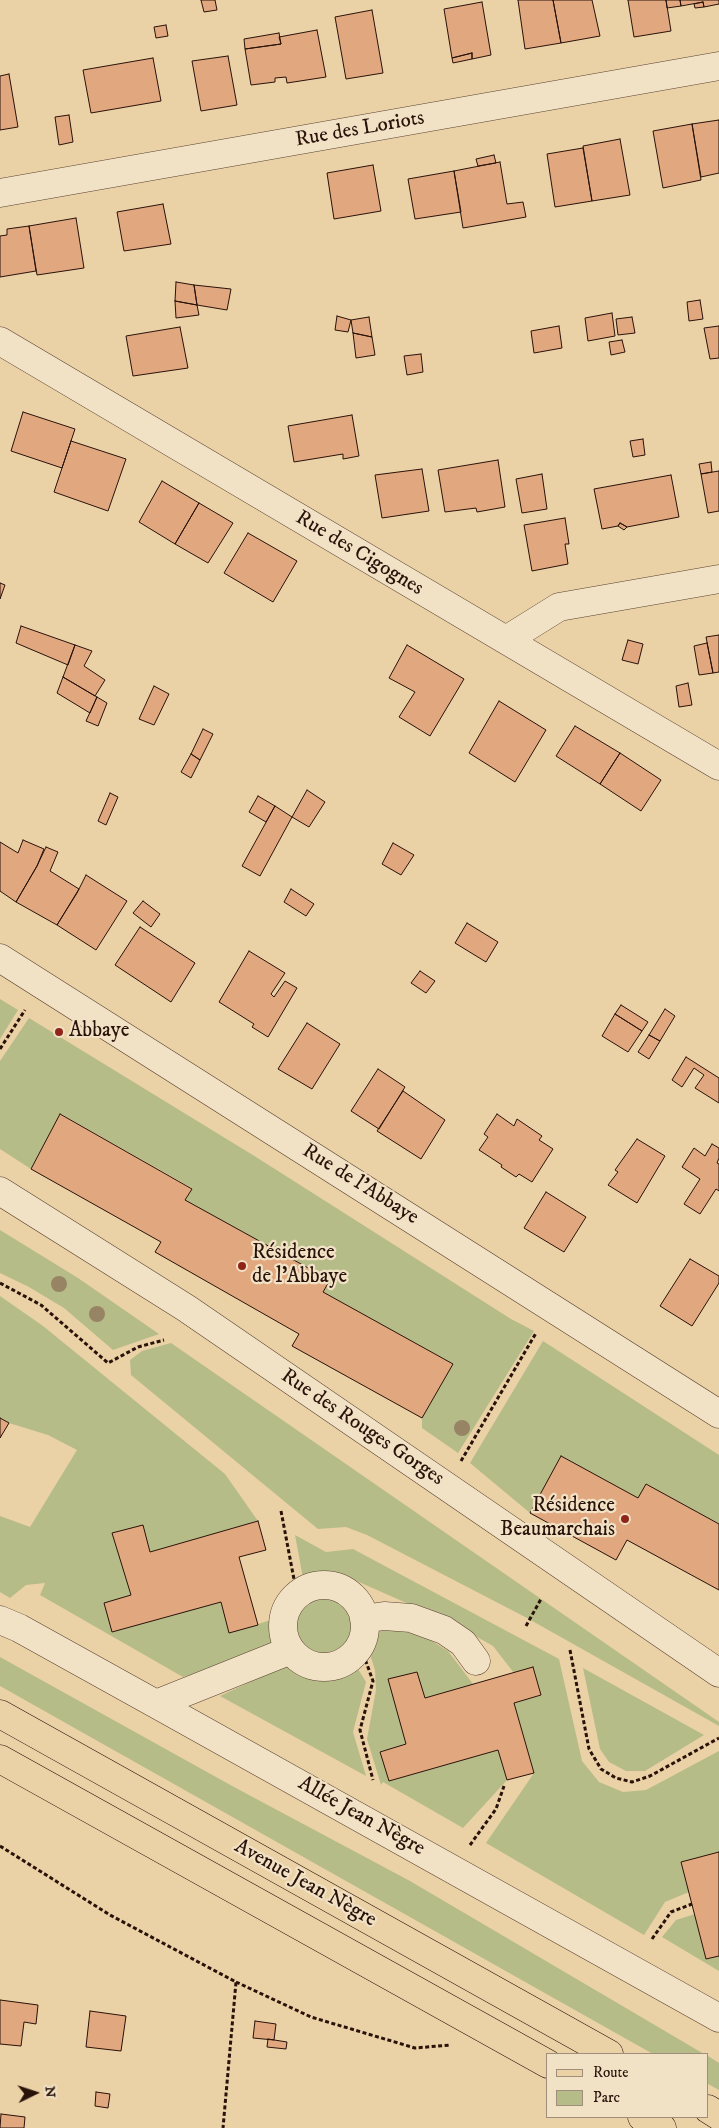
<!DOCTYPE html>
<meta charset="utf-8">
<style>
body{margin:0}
#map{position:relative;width:719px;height:2128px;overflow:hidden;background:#ead1a6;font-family:"IM FELL DW Pica",serif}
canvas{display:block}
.legend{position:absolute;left:546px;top:2053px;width:162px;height:65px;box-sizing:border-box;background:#f1e1c5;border:1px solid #a18e7a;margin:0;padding:6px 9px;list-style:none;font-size:15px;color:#291209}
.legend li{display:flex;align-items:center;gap:10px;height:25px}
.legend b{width:25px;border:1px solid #a18e7a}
.north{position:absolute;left:10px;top:2068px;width:50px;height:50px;-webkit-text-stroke:4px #f1e1c5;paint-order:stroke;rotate:86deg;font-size:14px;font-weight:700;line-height:20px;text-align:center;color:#291209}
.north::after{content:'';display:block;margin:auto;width:18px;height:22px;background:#291209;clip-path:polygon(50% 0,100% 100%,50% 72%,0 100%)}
</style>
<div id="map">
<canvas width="719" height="2128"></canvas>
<ul class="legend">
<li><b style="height:6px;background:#ead1a6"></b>Route</li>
<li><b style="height:14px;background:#b6bc88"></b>Parc</li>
</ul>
<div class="north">N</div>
</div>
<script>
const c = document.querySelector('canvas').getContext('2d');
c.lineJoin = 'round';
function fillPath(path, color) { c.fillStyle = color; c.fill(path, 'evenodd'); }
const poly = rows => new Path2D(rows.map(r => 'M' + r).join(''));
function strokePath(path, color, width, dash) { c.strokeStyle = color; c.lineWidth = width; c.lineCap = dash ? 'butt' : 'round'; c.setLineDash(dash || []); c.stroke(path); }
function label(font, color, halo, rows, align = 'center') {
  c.font = font + ' "IM FELL DW Pica",serif'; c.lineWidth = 4.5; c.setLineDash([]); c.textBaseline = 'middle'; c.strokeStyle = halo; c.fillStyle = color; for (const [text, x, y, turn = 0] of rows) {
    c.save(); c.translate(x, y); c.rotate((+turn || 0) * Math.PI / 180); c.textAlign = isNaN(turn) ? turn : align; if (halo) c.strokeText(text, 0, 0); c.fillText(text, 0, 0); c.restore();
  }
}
fillPath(poly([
 [0,999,18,1010,0,1039],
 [29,1018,256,1157,511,1319,534,1331,458,1453,422,1428,422,1418,453,1364,323,1292,330,1280,185,1200,192,1188,61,1114,31,1169,0,1149,0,1061],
 [0,1230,78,1278,159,1334,113,1350,64,1308,29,1287,0,1273],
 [0,1296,43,1326,225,1474,258,1521,150,1552,112,1533,131,1595,221,1602,229,1633,274,1619,275,1647,183,1677,40,1595,45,1583,26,1585,10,1598,0,1592,0,1516,30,1527,77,1450,48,1435,9,1423,0,1418],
 [543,1341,719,1455,719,1524,646,1484,638,1498,562,1457,530,1513,470,1463],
 [171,1343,719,1722,719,1726,527,1618,367,1535,346,1527,318,1529,131,1375,130,1360,142,1351],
 [295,1535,326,1552,353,1549,559,1659,582,1761,599,1782,623,1792,646,1790,719,1751,719,1852,681,1862,689,1892,665,1902,644,1935,486,1843,534,1773,514,1703,541,1695,533,1668,514,1673,493,1646,454,1624,334,1571,303,1578],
 '294 1626a30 30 0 1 1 60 0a30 30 0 1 1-60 0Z',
 [379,1628,419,1633,448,1651,473,1684,425,1698,417,1672,388,1679,406,1744,380,1752,389,1781,498,1750,507,1780,463,1828,383,1782,381,1785,367,1739,376,1690,375,1670,367,1645],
 [0,1657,234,1787,410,1881,704,2054,653,2054,0,1686],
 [288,1664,304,1672,320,1676,335,1675,355,1664,366,1682,353,1732,366,1776,220,1696],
 [583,1668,704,1735,645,1771,626,1771,609,1762,600,1749],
 [695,1914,706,1959,719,1956,719,1971,662,1937,676,1920],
 [708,2056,719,2063,719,2090,708,2084]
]), '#b6bc88');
const building = poly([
 [201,0,215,0,217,10,204,12,201,0],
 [518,0,553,0,561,43,525,49,518,0],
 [553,0,592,0,600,36,561,43,553,0],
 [628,0,666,0,671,31,634,37,628,0],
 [666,0,680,0,681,6,667,8,666,0],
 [680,0,719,0,719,4,704,7,703,2,681,6,680,0],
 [482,2,491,55,472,59,472,53,452,58,444,9,482,2],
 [703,2,704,7,695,8,694,4,703,2],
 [372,10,383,73,346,79,335,17,372,10],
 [166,25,168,36,156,38,154,27,166,25],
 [317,30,326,77,287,83,286,77,275,78,275,82,251,85,245,49,281,44,279,37,317,30],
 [279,33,281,44,245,49,244,39,279,33],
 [472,53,472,59,453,63,452,58,472,53],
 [228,56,237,105,201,111,192,61,228,56],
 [153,58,161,101,91,113,83,70,153,58],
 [9,74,18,127,0,130,0,76,9,74],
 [69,115,73,142,59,145,55,117,69,115],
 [719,120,719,173,701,177,692,124,719,120],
 [692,124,701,180,663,188,653,131,692,124],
 [620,139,630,195,592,201,583,146,620,139],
 [583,148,592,201,555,207,547,154,583,148],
 [494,155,496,163,478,166,476,159,494,155],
 [500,162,507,204,523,202,526,217,463,228,454,171,500,162],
 [373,165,381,211,334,219,327,173,373,165],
 [454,171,461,212,415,219,408,179,454,171],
 [163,204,171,244,124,251,117,212,163,204],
 [76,218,84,268,37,275,29,226,76,218],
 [29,226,36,271,0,277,0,236,7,235,7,229,29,226],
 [176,282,194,285,197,305,175,301,176,282],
 [194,285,231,289,227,310,197,305,194,285],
 [700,300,703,319,689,321,687,302,700,300],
 [175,301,197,305,199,315,176,318,175,301],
 [612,313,615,336,588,341,585,318,612,313],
 [337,316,351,320,348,332,335,330,337,316],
 [369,317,372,337,353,333,351,320,369,317],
 [632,317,635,333,618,335,616,319,632,317],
 [559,326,562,348,534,353,531,331,559,326],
 [719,326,719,358,710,359,704,328,719,326],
 [180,327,188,368,133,376,126,336,180,327],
 [353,333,372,337,375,355,356,358,353,333],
 [622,340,625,352,611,355,609,342,622,340],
 [421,354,423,372,407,375,404,356,421,354],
 [23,412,75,429,62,468,11,451,23,412],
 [352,415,359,456,343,459,343,454,294,462,288,426,352,415],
 [643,439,645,455,633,457,630,441,643,439],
 [71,441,126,459,108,511,54,492,71,441],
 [498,460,505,507,477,512,476,508,445,512,438,470,498,460],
 [711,462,712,472,701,474,699,464,711,462],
 [422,469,429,511,382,518,375,475,422,469],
 [719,471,719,511,708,513,701,474,719,471],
 [542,474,547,509,522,513,516,479,542,474],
 [671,475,679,517,627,527,620,523,618,526,602,529,594,489,671,475],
 [162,481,199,503,175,544,139,522,162,481],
 [199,503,233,523,208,563,175,544,199,503],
 [565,518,569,544,565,544,568,564,532,571,524,525,565,518],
 [620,523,627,527,624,530,618,526,620,523],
 [248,533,297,561,273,602,224,573,248,533],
 [0,583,5,585,0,599,0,583],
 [21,626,75,645,68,665,16,643,21,626],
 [719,635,719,672,713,673,706,637,719,635],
 [628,640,643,644,638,664,622,660,628,640],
 [707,643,713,673,699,675,694,646,707,643],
 [75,645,92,651,84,666,105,680,95,696,63,677,75,645],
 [407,645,464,679,430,736,399,717,415,692,389,678,407,645],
 [63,677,97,697,90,713,57,693,63,677],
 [688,683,692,705,679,707,676,686,688,683],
 [154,686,169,694,154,725,139,719,154,686],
 [97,697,107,703,98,726,86,721,97,697],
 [499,701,546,730,515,782,469,753,499,701],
 [575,726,620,753,600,784,556,756,575,726],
 [203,729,213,734,200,760,191,754,203,729],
 [620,753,661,780,641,811,600,784,620,753],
 [191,754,200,760,191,778,181,772,191,754],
 [307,790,325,802,309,827,292,817,307,790],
 [110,793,118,797,106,825,98,821,110,793],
 [258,796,275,806,266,822,249,812,258,796],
 [275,806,292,817,260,876,242,866,275,806],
 [23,840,44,849,37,866,16,902,0,891,0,842,18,853,23,840],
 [393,843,414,855,401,875,382,864,393,843],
 [46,847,58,852,50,871,79,889,57,925,16,902,37,866,46,847],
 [86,875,127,901,96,950,57,925,77,893,86,875],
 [291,889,314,904,306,916,284,902,291,889],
 [143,901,160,914,151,927,133,913,143,901],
 [467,923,498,942,486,962,455,943,467,923],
 [140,927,195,963,171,1002,115,965,140,927],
 [249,951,285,973,271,994,274,997,285,981,297,988,268,1037,252,1027,254,1024,219,1002,249,951],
 [420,971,435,981,426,993,411,983,420,971],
 [621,1005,648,1022,642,1031,615,1014,621,1005],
 [665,1009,675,1016,660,1041,649,1035,665,1009],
 [615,1014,642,1031,628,1052,602,1036,615,1014],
 [307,1023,340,1044,312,1089,278,1069,307,1023],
 [649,1035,660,1041,649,1059,638,1052,649,1035],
 [686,1057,719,1078,719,1103,695,1088,704,1075,694,1068,682,1087,672,1080,686,1057],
 [378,1069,405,1087,379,1129,351,1111,378,1069],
 [403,1091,445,1120,421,1159,377,1131,403,1091],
 [60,1114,192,1189,185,1200,330,1280,323,1292,453,1364,422,1418,292,1346,299,1334,155,1252,161,1242,31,1169,60,1114],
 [497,1114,514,1126,517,1119,542,1136,539,1140,553,1149,532,1182,519,1174,516,1177,501,1167,502,1165,479,1150,488,1137,484,1134,497,1114],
 [637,1139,665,1156,637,1203,608,1185,618,1172,615,1170,637,1139],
 [712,1144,719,1148,719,1158,717,1163,719,1164,719,1191,716,1189,700,1214,684,1204,700,1179,682,1167,694,1148,705,1156,712,1144],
 [546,1192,586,1217,564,1252,524,1228,546,1192],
 [690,1259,719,1276,719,1283,692,1326,660,1306,690,1259],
 [0,1418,9,1423,0,1438,0,1418],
 [561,1456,638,1498,646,1484,719,1524,719,1590,627,1540,616,1560,530,1513,561,1456],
 [258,1521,266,1550,239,1557,258,1625,229,1633,221,1602,112,1632,104,1603,131,1595,112,1533,143,1525,150,1552,258,1521],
 [533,1667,541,1695,514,1703,534,1773,507,1780,498,1750,389,1781,380,1752,406,1744,388,1679,417,1672,425,1698,533,1667],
 [719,1852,719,1956,706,1959,681,1862,719,1852],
 [0,2000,38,2005,36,2024,24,2022,21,2046,0,2044,0,2000],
 [90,2011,126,2016,121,2051,86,2047,90,2011],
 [255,2021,276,2024,274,2040,253,2038,255,2021],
 [268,2039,287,2042,286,2049,267,2047,268,2039],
 [96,2092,110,2094,108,2108,95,2106,96,2092],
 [1,2114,25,2117,24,2128,0,2128,1,2114]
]);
fillPath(building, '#e1a77f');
strokePath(building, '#291209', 1);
const minor = poly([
 [0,193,719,66],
 [0,341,719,766],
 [506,640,559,607,719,579],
 [0,958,719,1414],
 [0,1191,186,1308,719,1673],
 '283 1626a41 41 0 1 1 82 0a41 41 0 1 1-82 0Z',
 [364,1619,384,1616,411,1618,444,1630,463,1643,476,1661],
 [0,1620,19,1628,156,1704,719,2018],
 [156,1704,291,1650]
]);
const major = poly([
 [0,1714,609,2054],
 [0,1759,548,2064],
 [708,2109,719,2116],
 [642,2117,662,2128]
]);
strokePath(minor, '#594230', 29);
strokePath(major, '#291209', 29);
strokePath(poly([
 [0,1049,25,1010],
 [0,1283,41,1305,108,1363,138,1347,164,1340],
 [461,1461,536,1333],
 [281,1511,297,1595],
 [526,1626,541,1599],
 [361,1648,373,1681,360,1730,373,1780],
 [570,1650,589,1749,601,1769,616,1778,632,1782,650,1776,719,1738],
 [470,1845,496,1809,504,1786],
 [0,1846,110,1915,236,1982,223,2128],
 [652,1939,671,1912,692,1904],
 [236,1982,311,2017,415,2048,451,2045]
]), '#291209', 3, [4, 2.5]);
strokePath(minor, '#f1e1c5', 28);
strokePath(major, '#ead1a6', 28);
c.fillStyle = '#978465';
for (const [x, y] of [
 [59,1284],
 [97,1314],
 [462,1428]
]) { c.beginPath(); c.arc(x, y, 8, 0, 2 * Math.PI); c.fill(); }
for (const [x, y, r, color] of [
 [59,1032,5,"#8f2418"],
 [242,1266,5,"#8f2418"],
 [625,1519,5,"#8f2418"]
]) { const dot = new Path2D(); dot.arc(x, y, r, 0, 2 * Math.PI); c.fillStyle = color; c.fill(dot); strokePath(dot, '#f1e1c5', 2); }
label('21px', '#291209', '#f1e1c5', [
 ["Rue des Loriots",360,130,-10],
 ["Rue des Cigognes",359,554,31],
 ["Rue de l'Abbaye",360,1185,32],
 ["Rue des Rouges Gorges",362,1428,34],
 ["Allée Jean Nègre",361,1817,29],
 ["Avenue Jean Nègre",305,1884,29]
]);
label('21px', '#291209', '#f1e1c5', [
 ["Abbaye",69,1032],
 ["Résidence",252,1254],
 ["de l'Abbaye",252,1278],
 ["Résidence",615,1507,"right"],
 ["Beaumarchais",615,1531,"right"]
], 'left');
</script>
